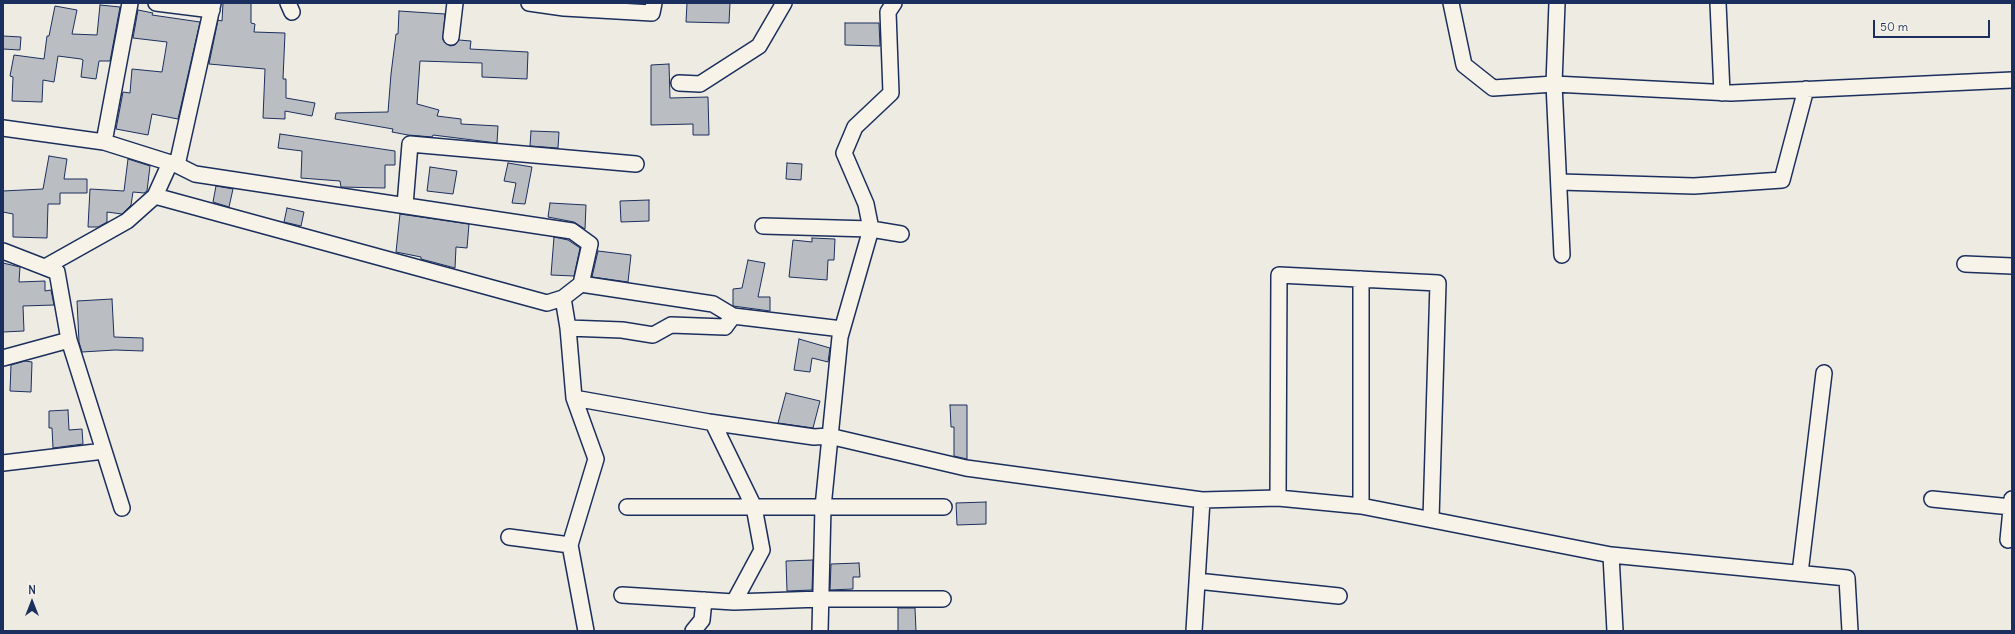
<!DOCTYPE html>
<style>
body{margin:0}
#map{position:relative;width:2015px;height:634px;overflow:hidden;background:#eeebe2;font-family:Delius,sans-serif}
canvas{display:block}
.frame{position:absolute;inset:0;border:4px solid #1b2f5e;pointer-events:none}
.north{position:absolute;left:12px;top:582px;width:40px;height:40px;-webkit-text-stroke:3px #f7f3e8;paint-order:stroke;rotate:0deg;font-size:11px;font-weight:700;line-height:16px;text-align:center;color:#1b2f5e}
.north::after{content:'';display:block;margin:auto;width:14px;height:18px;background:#1b2f5e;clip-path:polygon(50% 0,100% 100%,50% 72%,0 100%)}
.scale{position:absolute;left:1873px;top:20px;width:117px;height:18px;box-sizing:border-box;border:2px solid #1b2f5e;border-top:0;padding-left:5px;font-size:12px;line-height:14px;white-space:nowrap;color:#1b2f5e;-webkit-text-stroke:3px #f7f3e8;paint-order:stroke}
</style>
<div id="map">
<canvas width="2015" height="634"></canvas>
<div class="frame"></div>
<div class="north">N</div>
<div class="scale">50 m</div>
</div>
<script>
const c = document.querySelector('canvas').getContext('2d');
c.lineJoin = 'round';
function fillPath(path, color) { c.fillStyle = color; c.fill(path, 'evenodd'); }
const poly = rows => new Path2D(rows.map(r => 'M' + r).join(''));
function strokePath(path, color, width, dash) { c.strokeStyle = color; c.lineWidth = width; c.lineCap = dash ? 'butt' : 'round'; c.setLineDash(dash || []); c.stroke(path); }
const building = poly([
 [223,3,251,3,251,23,255,24,254,32,285,33,283,79,286,79,286,98,315,103,312,116,285,111,285,119,263,118,265,69,209,64,218,20,222,21,223,3],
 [687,3,730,3,729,23,686,22,687,3],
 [100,5,120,7,110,61,99,61,96,79,81,77,83,60,81,59,58,56,54,82,43,80,42,102,12,101,13,77,10,76,14,55,44,59,47,36,49,36,55,6,77,10,72,34,97,35,100,5],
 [138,10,153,13,152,15,200,22,178,119,152,114,148,135,116,129,123,92,130,93,132,69,162,72,167,42,133,38,138,10],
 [399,11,445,14,443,40,450,46,455,45,459,40,471,41,470,49,528,52,527,79,482,77,482,63,420,61,417,104,439,110,437,116,461,119,461,124,498,126,497,143,433,135,432,137,408,135,392,132,393,129,335,119,336,113,388,112,391,74,396,34,398,34,399,11],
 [845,23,879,23,880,46,845,45,845,23],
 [3,36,21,37,20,50,3,49,3,36],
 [669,64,670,98,708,97,709,135,693,135,693,124,651,125,651,65,669,64],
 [531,131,559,132,558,148,530,146,531,131],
 [280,134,395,151,395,165,385,165,385,188,341,187,340,181,301,178,302,151,278,148,280,134],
 [49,156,67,159,64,179,87,179,87,193,60,193,60,204,48,204,47,238,13,237,13,214,3,212,3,191,43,189,49,156],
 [128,159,150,166,147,191,144,193,133,192,131,205,122,214,107,212,107,222,98,227,88,227,90,189,124,191,128,159],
 [508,163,532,167,525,204,512,203,516,183,504,181,508,163],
 [787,163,802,164,801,180,786,179,787,163],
 [430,167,457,171,453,194,427,191,430,167],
 [216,186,233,189,229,207,213,202,216,186],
 [649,200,649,221,621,222,620,201,649,200],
 [550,203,586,205,585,229,574,222,548,217,550,203],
 [287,208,304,212,301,226,284,222,287,208],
 [400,214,469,224,467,248,456,247,455,268,421,259,421,257,396,252,400,214],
 [554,237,568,240,580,248,574,276,551,275,554,237],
 [812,238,835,239,834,260,828,260,827,280,789,277,793,240,812,242,812,238],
 [598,251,631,255,628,282,592,277,598,251],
 [748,260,765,263,758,297,770,297,770,311,733,306,733,289,742,288,748,260],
 [3,263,20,267,19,282,45,281,45,291,51,290,54,305,23,306,24,331,3,332,3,263],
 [112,299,114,337,143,338,143,351,115,350,82,352,79,342,77,301,112,299],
 [799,339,830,348,828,362,812,358,810,372,794,370,799,339],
 [25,361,32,362,31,392,10,391,11,365,25,361],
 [786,393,820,401,813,428,778,423,786,393],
 [950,405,967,405,967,459,954,456,954,427,951,427,950,405],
 [68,410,69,430,82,429,83,444,53,448,52,428,49,428,49,411,68,410],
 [986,502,986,524,957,525,956,503,986,502],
 [813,560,812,590,787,591,786,561,813,560],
 [859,563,860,577,853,577,853,589,830,590,831,564,859,563],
 [898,608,915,608,916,631,898,631,898,608]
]);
fillPath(building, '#babdc2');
strokePath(building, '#1b2f5e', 1);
const minor = poly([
 [156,3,212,10],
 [288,3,292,12],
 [529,3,564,8,652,13,654,3],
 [1451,3,1464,65,1493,88,1554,84,1731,93,2012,80],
 [1557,3,1554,84,1562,255],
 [1718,3,1722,93],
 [451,37,455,3],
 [679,83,700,84,759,46,784,3],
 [3,128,104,142,177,165,213,3],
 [104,142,130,3],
 [177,165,195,174,572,231,590,244,581,284,563,298,568,328,574,398],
 [1560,182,1694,186,1782,180,1806,89],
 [155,196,547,303,563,298],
 [405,205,410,144,636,164],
 [763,226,871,229,901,234],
 [3,251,57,272,69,340,122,508],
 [1965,264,2012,266],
 [45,267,127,221,155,196,170,163],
 [1361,279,1361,506],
 [581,284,713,304,733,316,842,329],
 [568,328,622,330,653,335,671,325,725,327,733,316],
 [3,358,69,340],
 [713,423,754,507,762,550,734,602],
 [3,463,104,451],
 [1278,498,1279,275,1438,283,1431,519],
 [1932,499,2011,507],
 [627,507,944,507],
 [509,537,570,545],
 [2008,540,2012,499],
 [1611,555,1615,631],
 [1800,573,1824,373],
 [1197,581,1339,596],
 [622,595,734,602,821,599,943,599],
 [586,631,570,545,596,459,574,398,709,422,814,437,829,436,966,468,1202,500,1278,498,1361,506,1611,555,1847,578,1850,631],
 [693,631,702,620,704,600],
 [820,631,823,507,840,337,871,229,866,204,844,153,855,127,891,93,888,12,894,3],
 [1194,631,1202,500]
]);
strokePath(minor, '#1b2f5e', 18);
strokePath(minor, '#f7f3e8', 15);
</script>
